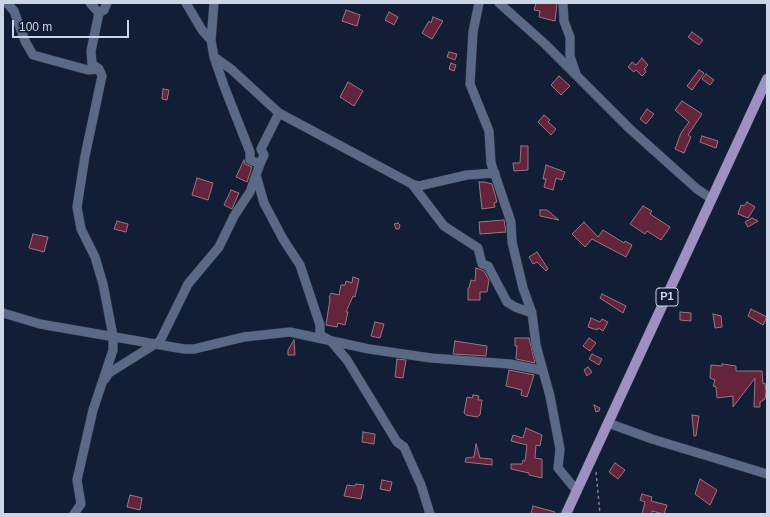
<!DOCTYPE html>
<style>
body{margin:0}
#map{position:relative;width:770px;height:517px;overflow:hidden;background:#111e35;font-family:Helvetica,sans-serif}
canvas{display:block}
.frame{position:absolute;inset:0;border:4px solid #ccd5e5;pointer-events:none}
.scale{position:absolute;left:12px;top:20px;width:117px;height:18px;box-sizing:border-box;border:2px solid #ccd5e5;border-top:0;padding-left:5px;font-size:12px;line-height:14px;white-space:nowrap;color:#ccd5e5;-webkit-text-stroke:3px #111e35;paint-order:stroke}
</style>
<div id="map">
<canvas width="770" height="517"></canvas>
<div class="frame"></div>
<div class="scale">100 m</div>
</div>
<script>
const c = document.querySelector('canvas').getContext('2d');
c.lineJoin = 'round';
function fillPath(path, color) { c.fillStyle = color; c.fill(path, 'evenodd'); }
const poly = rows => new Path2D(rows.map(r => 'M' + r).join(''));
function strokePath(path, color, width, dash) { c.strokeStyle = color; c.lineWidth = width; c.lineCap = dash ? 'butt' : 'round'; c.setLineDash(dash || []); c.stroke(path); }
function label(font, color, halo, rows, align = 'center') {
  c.font = font + ' Helvetica,sans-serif'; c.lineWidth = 4; c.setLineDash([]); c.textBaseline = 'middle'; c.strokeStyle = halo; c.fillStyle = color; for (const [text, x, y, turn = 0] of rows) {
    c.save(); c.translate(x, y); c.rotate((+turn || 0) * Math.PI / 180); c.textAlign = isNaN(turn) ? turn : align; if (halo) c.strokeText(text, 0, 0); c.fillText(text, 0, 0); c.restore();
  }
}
const building = poly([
 [536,3,557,3,555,21,539,17,540,11,534,10,536,3],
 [346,10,360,15,357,26,342,21,346,10],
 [389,12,398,17,394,25,385,20,389,12],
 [433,17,443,21,432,39,422,33,429,21,431,23,433,17],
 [692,32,703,40,699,45,688,37,692,32],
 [449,52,457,54,455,60,447,57,449,52],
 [642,58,648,65,644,69,646,72,642,76,636,70,634,72,628,67,632,62,636,65,642,58],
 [451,63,456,65,454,71,449,69,451,63],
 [699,70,704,73,692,90,687,86,699,70],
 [706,74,714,80,710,85,702,79,706,74],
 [559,76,570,86,561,95,551,85,559,76],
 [348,82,363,91,354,106,340,97,348,82],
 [163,89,169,90,167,100,162,99,163,89],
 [682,101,702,114,688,135,691,137,684,153,675,149,681,133,689,122,675,110,682,101],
 [647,109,654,114,646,124,640,119,647,109],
 [544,115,550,120,548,122,556,129,551,135,538,122,544,115],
 [702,136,718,141,716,148,700,142,702,136],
 [521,146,528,146,528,170,514,171,513,163,520,163,521,146],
 [244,160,245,164,252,167,247,182,236,177,244,160],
 [546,165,565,172,562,180,556,178,553,190,544,187,546,179,543,179,546,165],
 [197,178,213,183,208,200,192,195,197,178],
 [479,182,485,182,492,184,497,202,494,203,495,207,482,209,479,182],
 [231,190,239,193,232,209,224,205,231,190],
 [747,202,755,207,748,218,738,214,741,205,744,206,747,202],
 [643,206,652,211,650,214,670,227,661,240,647,231,645,234,630,224,643,206],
 [540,210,547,210,559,220,540,216,540,210],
 [752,218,758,221,748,227,745,222,752,218],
 [504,220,506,232,480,234,479,222,504,220],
 [117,221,128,224,126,232,114,229,117,221],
 [584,222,598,237,603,230,624,243,625,241,632,245,626,257,592,239,585,247,572,234,584,222],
 [398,223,400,225,399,229,396,229,394,224,398,223],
 [33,234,48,237,44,252,29,248,33,234],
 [537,252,548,269,546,271,537,262,533,264,529,257,537,252],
 [476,268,484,271,489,280,487,292,480,292,480,300,468,300,468,288,469,288,471,280,475,281,476,268],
 [353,277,359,279,355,297,353,296,346,312,348,312,345,325,338,323,337,327,326,325,330,299,329,298,331,293,339,295,341,285,345,285,346,281,352,283,353,277],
 [602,294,626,306,623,313,600,298,602,294],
 [751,309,767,317,763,325,748,316,751,309],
 [680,312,691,313,691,321,680,320,680,312],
 [713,314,721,316,722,327,715,328,713,314],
 [591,318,600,322,602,319,608,322,603,331,598,328,597,330,588,327,591,318],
 [375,322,384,324,380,338,371,336,375,322],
 [515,338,529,338,535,363,516,359,517,346,515,346,515,338],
 [589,338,596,343,590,351,583,346,589,338],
 [294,340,295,355,288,355,288,350,294,340],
 [455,341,487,346,486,356,453,354,455,341],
 [592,354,602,359,599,365,589,359,592,354],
 [397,359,406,360,403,378,395,377,397,359],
 [722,364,736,366,736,371,762,371,763,384,765,383,766,391,765,399,760,402,760,407,754,407,755,378,733,407,733,396,717,398,716,387,713,386,715,380,710,378,711,365,722,366,722,364],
 [588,367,592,372,587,376,584,370,588,367],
 [509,370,534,375,527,397,521,395,522,390,506,386,509,370],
 [473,395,479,396,478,400,482,400,480,415,477,417,466,415,464,413,467,397,472,398,473,395],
 [594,405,600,408,599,411,596,412,594,405],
 [692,415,699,416,696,436,694,436,692,415],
 [526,428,542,435,540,446,536,445,535,458,542,459,542,478,529,475,529,473,511,469,511,464,522,464,523,460,525,461,527,445,511,441,513,435,523,438,526,428],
 [363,432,375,434,374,444,362,442,363,432],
 [476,444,480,458,492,459,492,465,465,462,466,458,474,457,476,444],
 [615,463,625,470,618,479,609,472,615,463],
 [700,479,717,490,710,505,695,494,700,479],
 [382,480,392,482,390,491,380,489,382,480],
 [356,484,364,485,361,499,344,496,347,485,355,486,356,484],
 [642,494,652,497,651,501,667,505,664,514,652,511,652,514,642,514,645,502,640,500,642,494],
 [130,495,142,498,140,510,127,507,130,495],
 [533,506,555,512,554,514,531,514,533,506]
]);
fillPath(building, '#64253c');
strokePath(building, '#9a7680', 1);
const minor = poly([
 [7,3,14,11,25,41,33,55,88,70,99,69],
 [186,3,202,30,211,40,214,57,224,86,250,152,250,160,260,164,256,175,264,203,283,239,300,265,320,325,320,335,331,341,347,360,397,442,404,447,421,485,430,514],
 [479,3,473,32,470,84,489,131,491,163,511,222,512,242,523,288,532,313,536,345,543,371],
 [499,3,545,44,630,129,697,189,712,199],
 [563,3,564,21,570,37,570,56,576,74],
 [99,13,104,10,107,3],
 [211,40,214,3],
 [214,57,231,69,279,113,412,184,419,186,467,175,495,173],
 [260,164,264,155,261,149,279,113],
 [412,184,444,226,478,248,482,264,488,266,507,302,515,307,532,313],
 [3,313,40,324,184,349,194,349,244,337,290,332,369,349,431,358,510,364,535,369,543,371,550,396,560,449,558,468,577,491],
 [105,379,109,373,160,341,188,284,219,247,234,216,250,192,256,175],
 [608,423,652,439,767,474],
 [74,514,81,504,77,480,93,410,113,350,113,336,103,284,95,257,81,229,77,207,85,156,102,76,99,69,92,64,91,51,99,13,90,3]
]);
const major = poly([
 [566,514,767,79]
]);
strokePath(minor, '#32384b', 10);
strokePath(major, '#32384b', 11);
strokePath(poly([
 [596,472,600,514]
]), '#778295', 1.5, [3, 3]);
strokePath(minor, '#5a6985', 9);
strokePath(major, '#9e91c2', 10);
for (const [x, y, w] of [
 [667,297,22]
]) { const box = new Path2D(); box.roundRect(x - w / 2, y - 9, w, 18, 3); c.fillStyle = '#111e35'; c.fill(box); strokePath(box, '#ccd5e5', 1); }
label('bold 11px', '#ccd5e5', null, [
 ["P1",667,297]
]);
</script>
